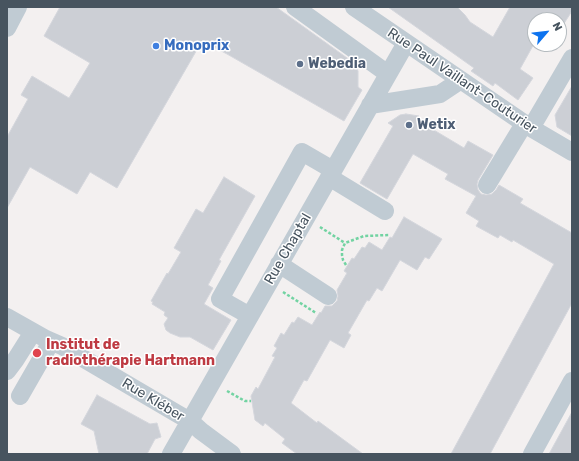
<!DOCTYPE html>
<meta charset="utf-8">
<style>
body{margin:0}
#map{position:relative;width:579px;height:461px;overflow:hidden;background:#f3f0f0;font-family:Rubik,sans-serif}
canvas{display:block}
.frame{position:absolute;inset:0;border:8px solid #47545f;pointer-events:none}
.north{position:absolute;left:527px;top:12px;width:40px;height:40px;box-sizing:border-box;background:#fff;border:1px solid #b5bbbf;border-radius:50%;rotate:62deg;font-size:11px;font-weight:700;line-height:16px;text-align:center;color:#47545f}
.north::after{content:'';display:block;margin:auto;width:14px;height:18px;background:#0d73ef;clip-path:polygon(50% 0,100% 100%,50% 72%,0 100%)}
</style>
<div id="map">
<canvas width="579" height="461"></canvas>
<div class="frame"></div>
<div class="north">N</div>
</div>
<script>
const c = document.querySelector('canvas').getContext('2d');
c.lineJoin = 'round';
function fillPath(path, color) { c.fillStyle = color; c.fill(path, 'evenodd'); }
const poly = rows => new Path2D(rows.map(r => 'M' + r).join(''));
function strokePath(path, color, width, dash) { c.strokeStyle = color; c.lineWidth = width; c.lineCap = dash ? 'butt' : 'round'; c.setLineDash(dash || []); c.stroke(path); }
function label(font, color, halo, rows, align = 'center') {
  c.font = font + ' Rubik,sans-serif'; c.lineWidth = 3; c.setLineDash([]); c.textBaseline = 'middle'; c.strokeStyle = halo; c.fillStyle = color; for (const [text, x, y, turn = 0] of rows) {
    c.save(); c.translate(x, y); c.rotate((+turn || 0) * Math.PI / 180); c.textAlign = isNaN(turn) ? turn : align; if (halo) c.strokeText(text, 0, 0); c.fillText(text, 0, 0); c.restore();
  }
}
const building = poly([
 [60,7,276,7,354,63,358,71,358,87,362,90,344,121,227,54,202,41,117,188,90,172,77,194,30,167,7,208,7,137,28,99,21,95,32,76,69,98,90,63,44,36,60,7],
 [388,7,457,7,465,15,470,22,493,37,510,7,572,7,572,11,563,25,559,23,559,20,553,20,549,18,540,20,535,20,535,42,520,69,533,78,518,100,495,83,493,86,471,71,474,68,388,7],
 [572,86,572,136,557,127,555,115,572,86],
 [406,114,419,116,417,120,464,148,468,141,493,155,478,180,477,184,478,190,481,194,486,195,492,194,496,190,499,185,523,199,520,203,572,233,572,303,490,454,451,454,554,264,513,240,512,242,500,235,498,238,476,226,479,221,466,213,476,196,445,179,448,174,413,154,387,199,360,183,393,126,388,123,400,115,406,114],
 [224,177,255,196,219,260,221,261,208,285,213,288,204,304,231,320,213,350,190,337,180,337,170,333,166,330,164,324,168,318,164,315,165,312,152,304,153,302,151,301,167,273,168,274,181,252,174,248,196,209,203,213,224,177],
 [404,217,442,239,429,259,425,257,417,270,400,260,382,291,377,288,369,301,367,300,348,333,351,335,344,348,330,340,307,381,304,380,291,403,317,423,318,421,363,454,297,454,282,443,285,439,265,423,263,426,255,420,251,396,256,387,258,389,275,357,272,356,277,348,274,346,281,333,284,335,292,322,294,323,298,317,312,325,320,312,321,313,325,306,332,306,337,301,338,296,337,290,347,273,344,271,352,258,354,259,362,247,365,248,369,242,382,250,390,237,392,238,404,217],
 [97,395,150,424,157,423,161,437,155,439,147,454,99,454,94,431,81,424,97,395],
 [572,412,572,454,549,454,572,412]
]);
fillPath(building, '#cccfd5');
strokePath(building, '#d4d6dc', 1);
strokePath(poly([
 [320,227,345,243],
 [346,265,343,260,342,255,342,250,345,243,364,236,389,235],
 [283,292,316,313],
 [227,391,245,401,251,401]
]), '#72d3a2', 2.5, [3, 2]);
strokePath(poly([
 [295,7,388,74],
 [354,7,531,128,572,152],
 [7,28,18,7],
 [370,105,440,94,461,80],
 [531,128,572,58],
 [329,177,385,211],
 [487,185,524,124],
 [279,264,328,296],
 [250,316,220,299,302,152,333,170],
 [7,317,46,339,62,346,176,413,190,421,201,431,232,454],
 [7,371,16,359,33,332],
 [20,396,51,342],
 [171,454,406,43],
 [532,454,572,381]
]), '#c0cbd3', 18);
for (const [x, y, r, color] of [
 [156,46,4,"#3f7fe0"],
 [300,64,4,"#5c6f8a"],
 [409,125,4,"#5c6f8a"],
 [37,353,5,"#e0444e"]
]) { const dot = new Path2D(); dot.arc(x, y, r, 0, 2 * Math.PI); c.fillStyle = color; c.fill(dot); strokePath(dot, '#fff', 1.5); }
label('bold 14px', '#366cbe', '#fff', [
 ["Monoprix",164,46]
], 'left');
label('bold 14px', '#4e5e75', '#fff', [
 ["Webedia",308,64],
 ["Wetix",417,125]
], 'left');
label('14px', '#47545f', '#fff', [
 ["Rue Paul Vaillant-Couturier",462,81,34],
 ["Rue Chaptal",288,249,-60],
 ["Rue Kléber",153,400,31]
]);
label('bold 14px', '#be3a42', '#fff', [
 ["Institut de",46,345],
 ["radiothérapie Hartmann",46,361]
], 'left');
</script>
